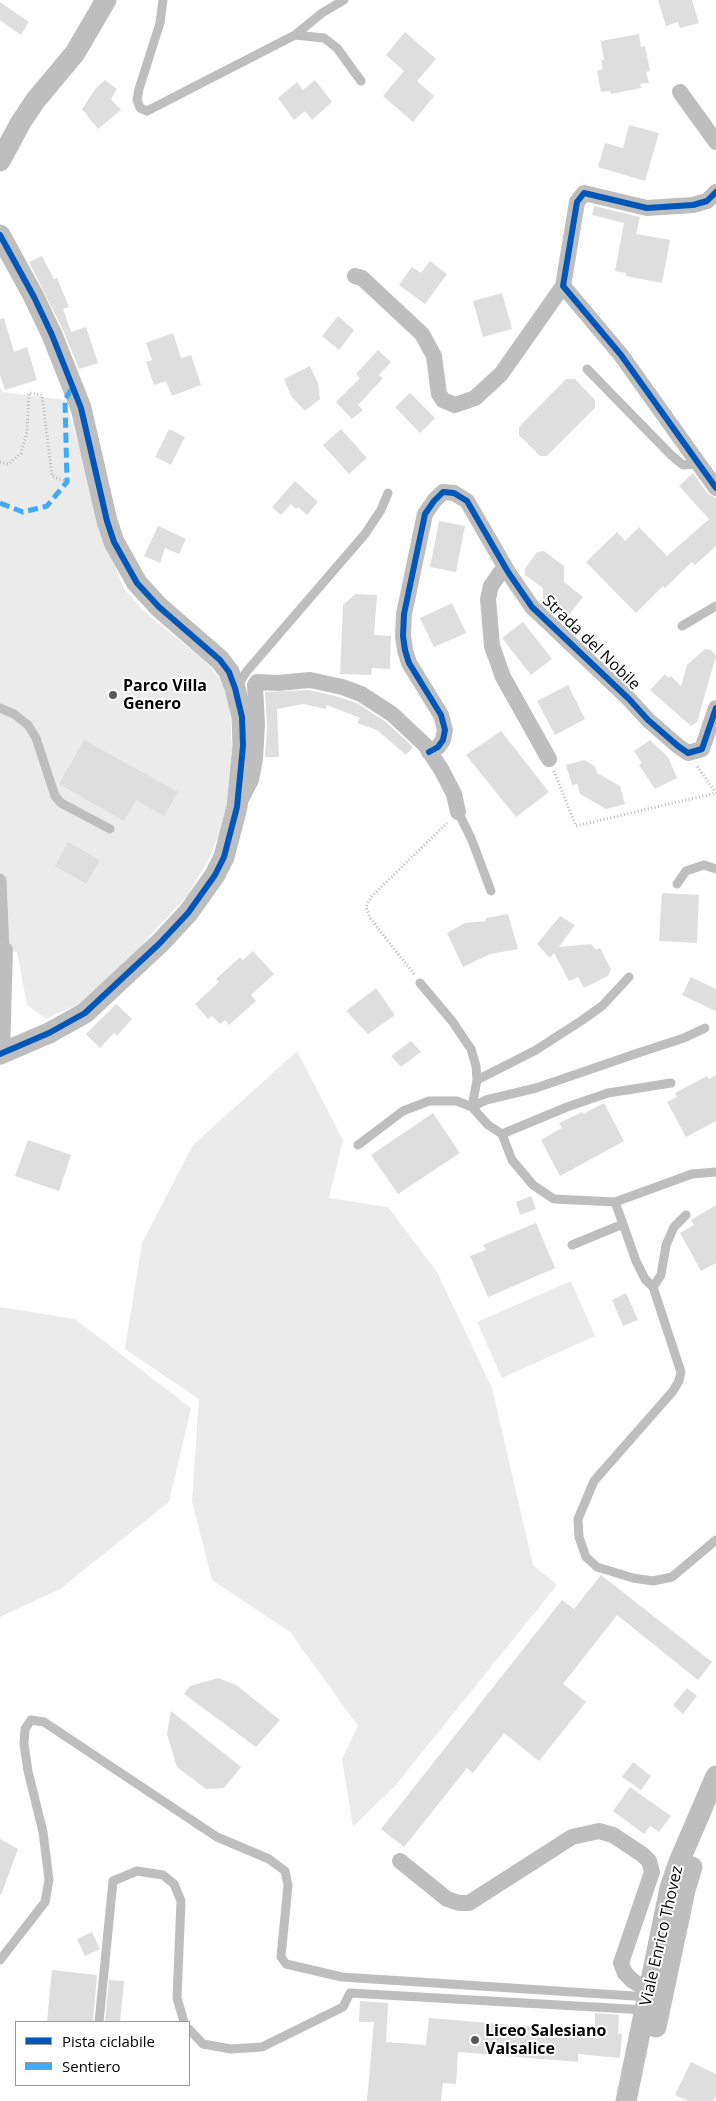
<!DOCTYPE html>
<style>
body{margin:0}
#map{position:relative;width:716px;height:2101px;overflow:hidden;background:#fff;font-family:"Open Sans",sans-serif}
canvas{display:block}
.legend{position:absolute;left:15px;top:2021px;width:175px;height:65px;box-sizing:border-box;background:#fff;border:1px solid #999;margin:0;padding:6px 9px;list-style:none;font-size:15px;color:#000}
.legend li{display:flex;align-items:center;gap:10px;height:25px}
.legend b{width:25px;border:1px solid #999}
</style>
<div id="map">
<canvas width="716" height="2101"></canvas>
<ul class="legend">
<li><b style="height:6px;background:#0057b8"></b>Pista ciclabile</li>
<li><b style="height:6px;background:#3fa9f5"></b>Sentiero</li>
</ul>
</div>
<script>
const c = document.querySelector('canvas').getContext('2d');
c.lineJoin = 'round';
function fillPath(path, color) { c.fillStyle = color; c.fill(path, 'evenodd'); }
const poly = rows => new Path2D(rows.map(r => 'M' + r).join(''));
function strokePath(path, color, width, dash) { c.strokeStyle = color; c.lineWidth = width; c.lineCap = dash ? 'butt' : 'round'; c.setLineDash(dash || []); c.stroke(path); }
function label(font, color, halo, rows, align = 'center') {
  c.font = font + ' "Open Sans",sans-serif'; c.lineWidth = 4; c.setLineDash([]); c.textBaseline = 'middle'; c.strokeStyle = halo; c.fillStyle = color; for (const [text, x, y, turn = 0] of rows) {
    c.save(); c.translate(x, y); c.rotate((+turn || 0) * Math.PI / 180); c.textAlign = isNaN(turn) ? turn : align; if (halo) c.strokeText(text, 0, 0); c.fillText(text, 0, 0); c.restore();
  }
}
fillPath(poly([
 [0,388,3,392,65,400,85,465,106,543,124,589,146,613,206,662,222,682,230,709,232,752,229,797,223,824,209,859,187,896,112,977,81,1003,46,1019,27,1005,17,952,0,949],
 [297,1051,343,1140,329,1198,388,1207,437,1272,492,1388,533,1565,557,1585,394,1787,353,1827,342,1759,358,1726,290,1632,212,1580,192,1501,199,1399,125,1349,142,1243,193,1145],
 [571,1281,595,1336,502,1378,477,1322],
 [0,1307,75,1319,191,1408,169,1502,60,1589,0,1617]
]), '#ebebeb');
fillPath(poly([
 [658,0,692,0,699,23,680,28,678,22,666,26],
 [0,2,29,22,21,35,0,20],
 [405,32,436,59,417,81,434,96,413,122,383,96,404,71,386,55],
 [639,34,641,47,645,46,650,71,646,72,649,83,640,84,641,88,611,94,610,91,601,92,597,71,603,69,601,60,604,60,601,41],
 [105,80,117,89,111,99,121,110,98,129,82,109,96,88],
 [315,80,332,102,312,120,305,111,294,120,278,98,297,82,303,90],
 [629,125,659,133,645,181,598,167,605,143,623,148],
 [594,206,640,217,636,234,670,240,662,283,626,276,626,273,615,271,624,223,592,215],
 [42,256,54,279,57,278,69,307,63,309,71,332,86,327,98,363,79,369,63,330,29,262],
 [430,261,447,274,425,304,399,285,412,267,421,273],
 [502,293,512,329,483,337,473,301],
 [338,316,354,330,339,350,322,336],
 [4,318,14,352,27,347,37,380,5,390,0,375,0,319],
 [173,333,181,358,191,355,201,385,172,396,166,381,154,385,146,362,152,360,146,343],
 [378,350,391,362,379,375,383,378,358,405,363,410,352,419,336,402,360,378,356,374],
 [310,366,318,383,320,399,305,411,291,396,284,379],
 [566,379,575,379,595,400,595,408,547,456,540,456,519,435,519,427],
 [410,393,435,418,420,433,395,407],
 [169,429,185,437,171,465,155,457],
 [341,429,367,458,349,474,323,445],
 [693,473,708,494,716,498,716,546,695,565,692,562,665,588,663,586,636,613,586,562,617,532,625,541,639,527,667,556,709,519,679,486],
 [295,481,318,502,307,515,298,507,296,509,291,504,281,515,272,507],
 [439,521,465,526,456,572,430,567],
 [158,526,186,539,179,554,165,548,160,563,144,556],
 [544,551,564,566,564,582,583,597,568,616,562,617,543,602,543,588,525,575,525,569,537,552],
 [355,594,377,595,374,635,391,636,390,669,372,668,371,675,340,674,343,605],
 [452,603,466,633,434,647,420,618],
 [523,622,552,659,531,675,502,638],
 [705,649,711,650,716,656,697,722,691,726,650,690,665,674,669,678,671,676,681,686,687,665],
 [568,685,585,719,555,735,537,701],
 [309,690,339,697,357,703,386,722,413,747,406,755,377,730,357,723,360,718,327,705,326,709,303,704,277,709,279,757,265,757,267,726,265,692],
 [501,731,549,792,516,817,466,755],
 [84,740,178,792,164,816,136,800,124,821,59,784],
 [650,740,668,757,677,778,655,789,639,765,642,763,634,751],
 [584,760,595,766,597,773,620,786,625,804,606,809,580,794,577,784,572,785,566,765],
 [68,842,100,860,86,884,55,866],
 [662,893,699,895,697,943,659,941],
 [508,914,518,949,490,954,463,967,447,933,465,923,486,921,486,918],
 [560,916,575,925,559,947,591,944,596,950,600,948,611,969,608,976,584,988,578,977,569,981,554,953,550,958,537,944],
 [253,951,274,974,251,995,256,1001,229,1025,225,1020,220,1024,212,1016,208,1019,195,1004,219,982,216,979,240,957,243,960],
 [691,977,716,989,716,1011,682,995],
 [376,988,395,1015,368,1034,346,1011],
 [116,1004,132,1019,117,1036,114,1033,100,1048,86,1034],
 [411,1041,421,1052,401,1067,391,1056],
 [716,1075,716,1121,686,1137,667,1102,677,1097,675,1093,707,1076,709,1079],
 [604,1103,624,1141,560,1176,541,1140,562,1128,559,1123,582,1112,583,1114],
 [433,1113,460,1153,398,1194,371,1155],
 [28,1140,71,1155,59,1191,15,1176],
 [531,1196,536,1209,520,1215,516,1202],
 [716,1205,716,1263,701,1271,680,1233,694,1225,691,1220],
 [536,1223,555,1268,488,1297,470,1256,486,1250,483,1245],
 [626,1293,638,1320,623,1326,612,1300],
 [601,1575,712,1662,698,1680,617,1615,563,1684,586,1702,539,1761,504,1733,473,1773,467,1768,404,1847,381,1829,562,1600,574,1609],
 [218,1678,236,1685,280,1720,256,1747,184,1694,190,1686],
 [687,1688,697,1696,683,1714,673,1705],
 [171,1711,241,1767,224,1788,206,1789,177,1767,167,1734],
 [633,1762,651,1776,641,1790,622,1777],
 [630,1787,671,1816,659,1832,650,1826,644,1834,613,1811],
 [0,1839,18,1849,1,1895,0,1894],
 [92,1932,100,1949,85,1956,77,1939],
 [52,1970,97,1975,93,2022,47,2022],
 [109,1980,124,1981,120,2022,105,2022],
 [360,2001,388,2003,386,2042,426,2045,429,2018,595,2032,595,2013,619,2015,618,2034,622,2034,620,2058,578,2054,578,2062,458,2052,456,2084,443,2083,441,2101,367,2101,374,2022,359,2022],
 [691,2062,716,2074,716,2096,713,2101,688,2101,675,2095]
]), '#dedede');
strokePath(poly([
 [0,462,8,464,21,453,27,432,29,393,42,395,52,476,67,482],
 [554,771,576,826,716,793,697,766],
 [414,974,370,918,366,907,371,897,447,823]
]), '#b9b9b9', 3, [1, 2.5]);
strokePath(poly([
 [163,0,160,23,139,89,137,100,140,108,147,111,295,35,324,38,337,48,361,81],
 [295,35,322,13,344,0],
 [587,369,671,455,683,465,699,464],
 [682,626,716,606],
 [236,688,247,671,365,534,381,510,388,493],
 [0,708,14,714,28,725,36,738,55,796,61,803,110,829],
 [458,812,471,838,491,891],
 [0,878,2,880,5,950],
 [677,884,686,871,704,865,716,869],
 [420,983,452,1021,471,1049,476,1066,477,1080,472,1107,486,1100,536,1088,638,1053,684,1038,705,1028],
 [477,1080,536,1050,581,1021,602,1006,629,977],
 [502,1134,567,1107,608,1093,671,1083],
 [358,1145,403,1111,429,1101,457,1101,472,1107,488,1125,502,1134,512,1160,533,1185,554,1199,615,1202,692,1174,716,1172],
 [615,1202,623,1224],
 [572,1245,623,1224,636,1261,645,1279,653,1287,681,1372,679,1381,673,1391,594,1481,578,1519,579,1537,586,1557,597,1567,633,1578,653,1581,672,1577,716,1540],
 [653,1287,661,1275,666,1245,674,1227,686,1215],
 [0,1960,45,1902,49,1880,43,1832,28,1771,24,1744,25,1729,31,1720,44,1722,217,1837,269,1859,285,1871,288,1885,281,1957,286,1964,342,1977,649,1997],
 [99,2022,113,1881,137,1871,163,1875,174,1884,181,1901,177,1998,184,2022],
 [189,2029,203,2044,231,2049,262,2047,343,2007,350,1993,646,2010]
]), '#bebebe', 9);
strokePath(poly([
 [680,92,716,142],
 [716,192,707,201,693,205,647,208,584,193,577,202,563,286,621,355,716,488],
 [355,276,362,278,422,334,434,356,439,394,443,400,455,405,475,398,501,374,563,286],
 [508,572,500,573,491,586,488,599,492,646,503,677,549,759],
 [429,752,438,747,443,740,445,730,441,715,409,663,405,650,403,636,404,614,425,514,434,501,443,492,454,493,467,501,508,572,532,607,629,699,648,720,678,746,688,753,702,749,716,708],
 [240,801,251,780,255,759,257,725,255,685,257,682,278,683,310,680,342,687,361,694,392,714,425,745,441,769,454,794,458,812],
 [2,1053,5,950],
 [400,1861,447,1899,459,1903,469,1903,572,1837,599,1831,613,1835,643,1855,649,1861,652,1872,621,1963,625,1973,633,1981,658,1996]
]), '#bebebe', 16);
strokePath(poly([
 [0,161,21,122,35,101,75,53,106,0],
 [0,235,34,297,52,335,81,408,107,521,114,542,137,583,159,607,220,660,229,672,235,688,242,717,243,746,237,807,224,857,215,875,188,913,160,943,85,1013,49,1033,0,1054],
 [656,2027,685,1890,692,1867],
 [626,2101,670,1888,679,1862,716,1776]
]), '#bebebe', 21);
strokePath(poly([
 [0,503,23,512,47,506,67,482,65,400,73,386]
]), '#3fa9f5', 5, [10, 5]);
strokePath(poly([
 [716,192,707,201,693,205,647,208,584,193,577,202,563,286,621,355,716,488],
 [0,235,34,297,52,335,81,408,107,521,114,542,137,583,159,607,220,660,229,672,235,688,242,717,243,746,237,807,224,857,215,875,188,913,160,943,85,1013,49,1033,0,1054],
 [429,752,438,747,443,740,445,730,441,715,409,663,405,650,403,636,404,614,425,514,434,501,443,492,454,493,467,501,508,572,532,607,629,699,648,720,678,746,688,753,702,749,716,708]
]), '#0057b8', 6);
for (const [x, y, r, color] of [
 [113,695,5,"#595959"],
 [475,2040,5,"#595959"]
]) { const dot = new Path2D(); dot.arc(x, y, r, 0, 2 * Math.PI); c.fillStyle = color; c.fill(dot); strokePath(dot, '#fff', 2); }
label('16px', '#000', '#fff', [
 ["Strada del Nobile",591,643,44],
 ["Viale Enrico Thovez",662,1936,-77]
]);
label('bold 16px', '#000', '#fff', [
 ["Parco Villa",123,686],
 ["Genero",123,704],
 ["Liceo Salesiano",485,2031],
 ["Valsalice",485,2049]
], 'left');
</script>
